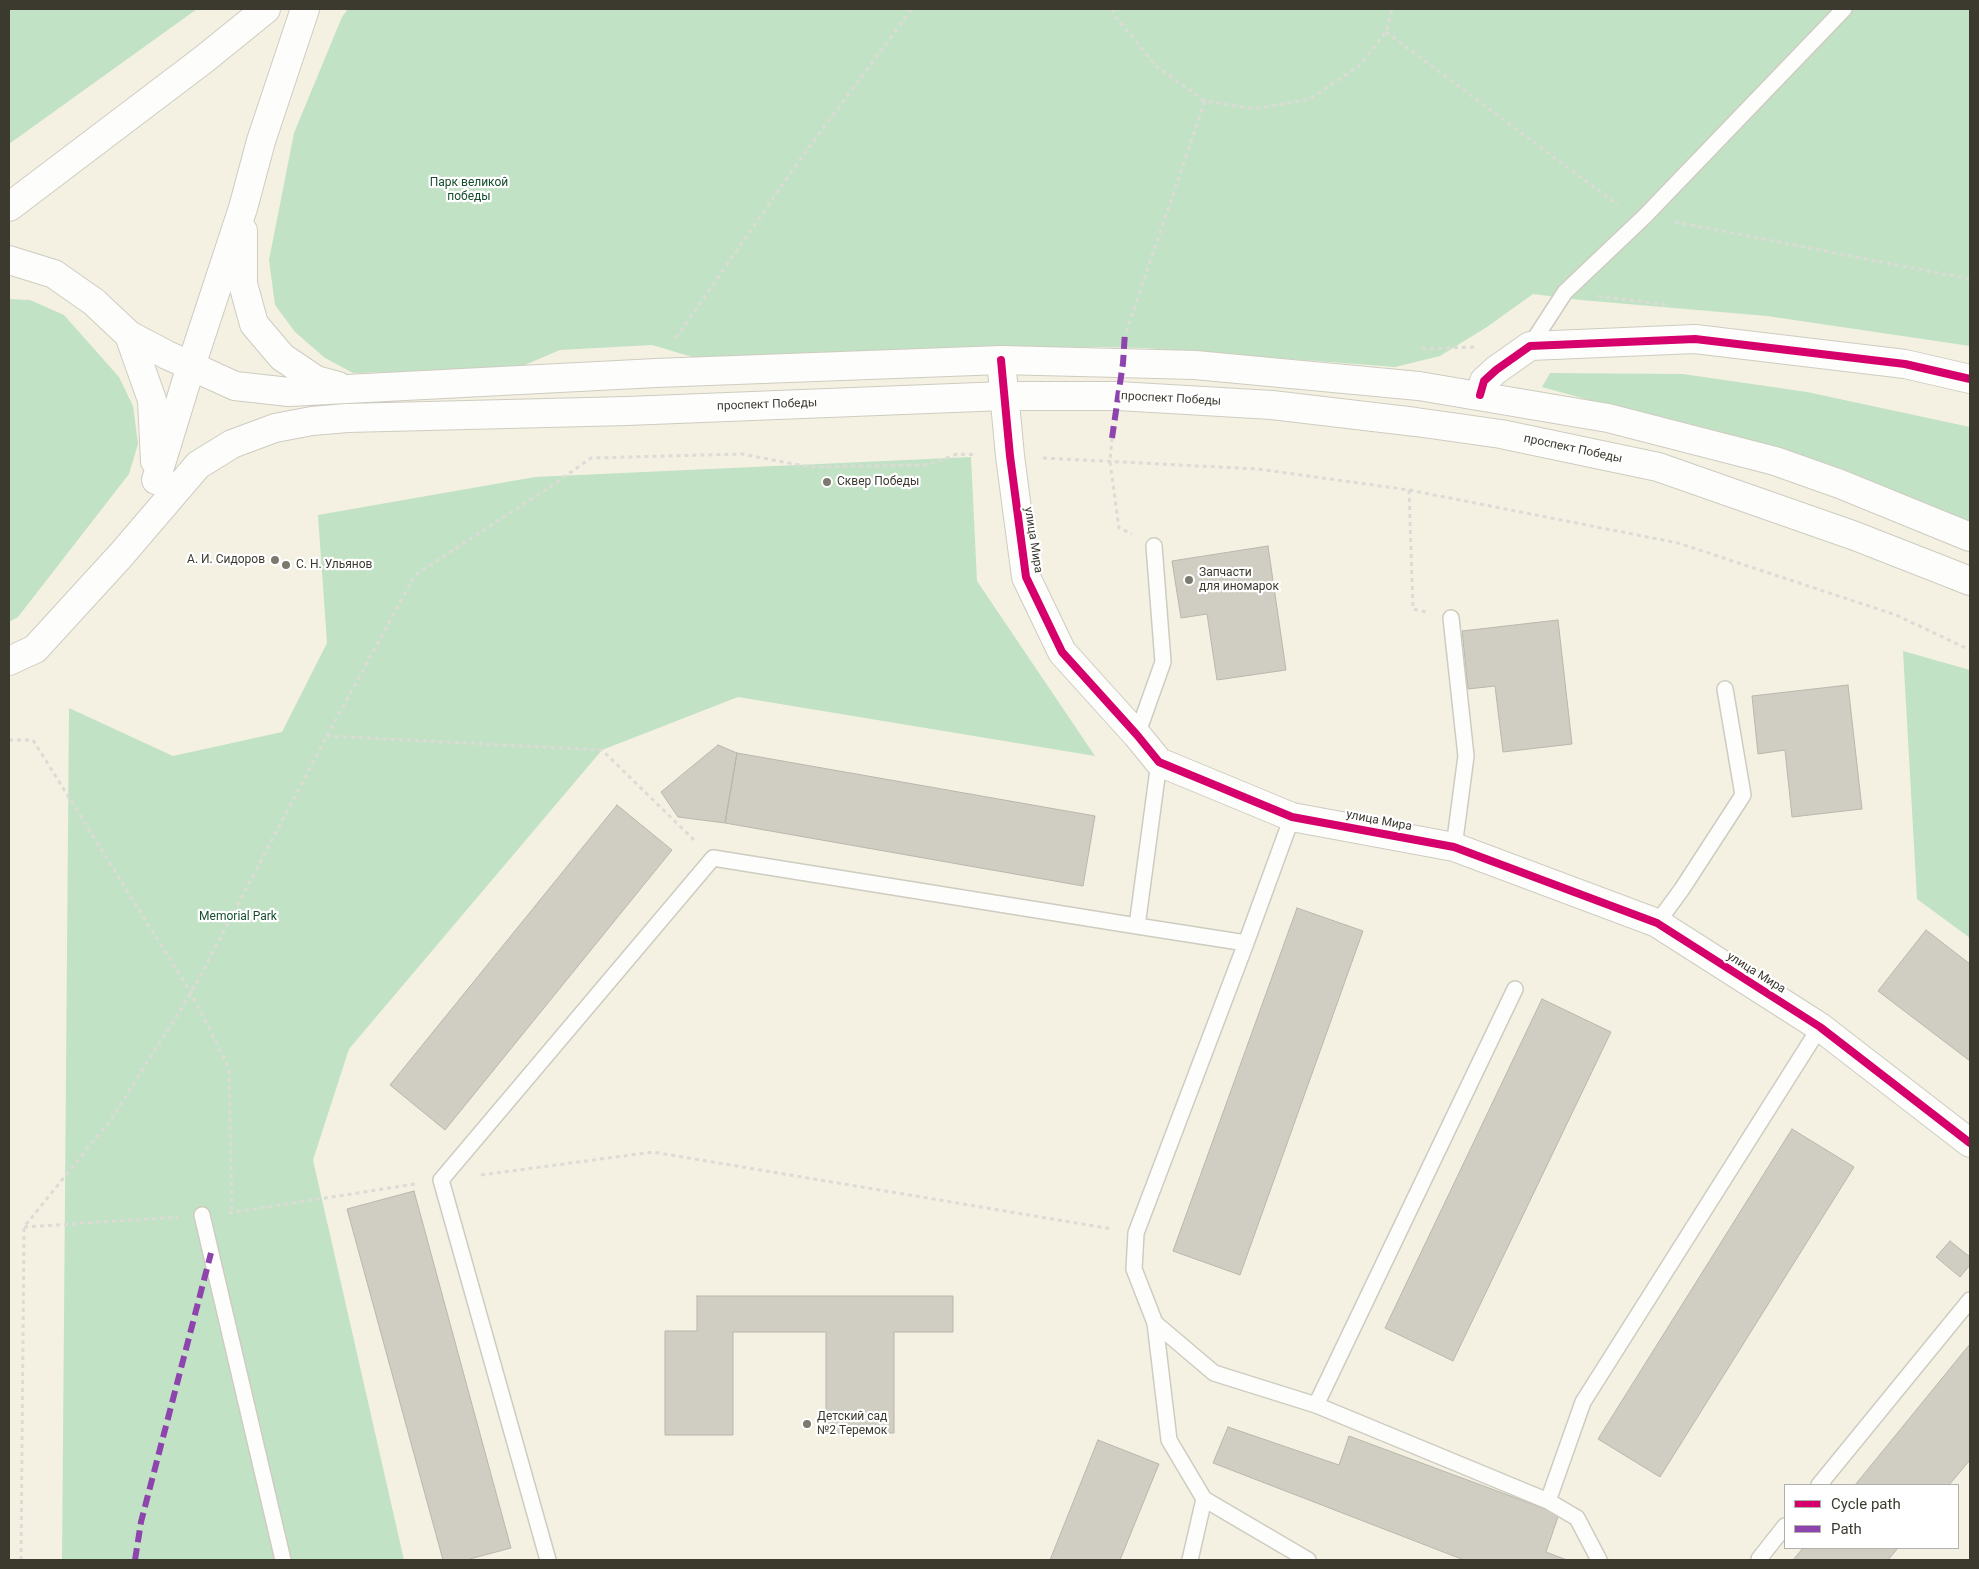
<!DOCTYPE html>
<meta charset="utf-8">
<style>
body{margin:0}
#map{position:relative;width:1979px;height:1569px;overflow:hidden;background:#f4f1e3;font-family:Roboto,sans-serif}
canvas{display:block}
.frame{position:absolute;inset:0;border:10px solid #3c3a2f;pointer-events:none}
.legend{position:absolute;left:1784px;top:1484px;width:175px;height:65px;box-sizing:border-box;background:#fff;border:1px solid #b1b0ac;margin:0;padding:6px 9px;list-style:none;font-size:15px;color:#3c3a2f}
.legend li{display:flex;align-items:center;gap:10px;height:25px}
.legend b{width:25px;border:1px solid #b1b0ac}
</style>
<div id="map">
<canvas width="1979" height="1569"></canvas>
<div class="frame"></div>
<ul class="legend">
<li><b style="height:6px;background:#d6006c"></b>Cycle path</li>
<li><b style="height:6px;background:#8e44ad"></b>Path</li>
</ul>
</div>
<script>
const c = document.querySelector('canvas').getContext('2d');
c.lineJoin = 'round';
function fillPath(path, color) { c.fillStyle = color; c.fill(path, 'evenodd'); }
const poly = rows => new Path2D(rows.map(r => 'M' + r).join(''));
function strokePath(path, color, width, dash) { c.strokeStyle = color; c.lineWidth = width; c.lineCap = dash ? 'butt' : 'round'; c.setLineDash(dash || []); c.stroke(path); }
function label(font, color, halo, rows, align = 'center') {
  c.font = font + ' Roboto,sans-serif'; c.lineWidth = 4.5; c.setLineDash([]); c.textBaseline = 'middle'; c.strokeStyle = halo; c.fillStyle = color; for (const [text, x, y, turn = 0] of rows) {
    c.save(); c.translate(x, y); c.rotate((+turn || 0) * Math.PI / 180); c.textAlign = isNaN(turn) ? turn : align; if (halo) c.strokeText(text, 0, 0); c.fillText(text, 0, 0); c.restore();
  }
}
fillPath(poly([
 [9,9,197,9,9,144],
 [348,9,1970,9,1970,346,1767,316,1581,300,1533,294,1487,327,1440,356,1395,367,1145,348,1099,347,699,359,652,345,560,350,513,370,353,373,325,358,295,332,275,305,269,260,294,133,342,17],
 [9,299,30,300,64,315,119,377,133,406,138,444,129,474,18,617,9,622],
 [1550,373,1683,374,1807,392,1970,427,1970,525,1770,450,1542,387],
 [971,457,977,581,1095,756,738,697,602,750,349,1049,313,1160,404,1560,62,1560,69,708,173,756,282,732,327,643,318,515,535,477],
 [1903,651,1970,670,1970,938,1917,899]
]), '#c2e2c5');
const building = poly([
 [1268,546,1286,670,1217,680,1207,614,1181,618,1172,561,1268,546],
 [1558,620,1572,744,1503,752,1495,686,1468,689,1462,631,1558,620],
 [1848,685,1862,809,1792,817,1785,750,1758,754,1752,696,1848,685],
 [718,745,737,753,725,823,678,817,661,792,718,745],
 [737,753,1095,816,1083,886,725,823,737,753],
 [617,805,672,850,445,1130,390,1085,617,805],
 [1297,908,1363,931,1240,1275,1173,1251,1297,908],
 [1926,930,1970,964,1970,1061,1878,991,1926,930],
 [1542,999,1611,1032,1453,1361,1385,1328,1542,999],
 [1792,1129,1854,1167,1660,1477,1598,1439,1792,1129],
 [414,1191,511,1548,466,1560,443,1560,347,1209,414,1191],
 [1950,1241,1970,1257,1970,1265,1960,1277,1936,1257,1950,1241],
 [697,1296,953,1296,953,1332,894,1332,894,1433,826,1433,826,1332,733,1332,733,1435,665,1435,665,1331,697,1331,697,1296],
 [1970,1344,1970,1460,1949,1485,1855,1485,1970,1344],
 [1228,1427,1339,1465,1349,1436,1559,1514,1546,1552,1567,1560,1464,1560,1213,1463,1228,1427],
 [1098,1440,1159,1464,1120,1560,1050,1560,1098,1440],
 [1803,1548,1898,1548,1888,1560,1793,1560,1803,1548]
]);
fillPath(building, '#d0cdc2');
strokePath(building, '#b9b7ac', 1);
const lane = poly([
 [1530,346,1565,292,1645,216,1844,9],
 [1451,618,1466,756,1454,847],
 [1137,735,1163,662,1154,546],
 [1657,923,1682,889,1743,795,1725,689],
 [1137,926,1246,943,1136,1233,1134,1269,1155,1323,1214,1373,1316,1405,1548,1501,1577,1518,1599,1560],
 [1246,943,1292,817],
 [202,1215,283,1560],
 [1155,1323,1169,1440,1204,1499,1190,1560],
 [1316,1405,1515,989],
 [1819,1485,1970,1300],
 [1204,1499,1308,1560],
 [1548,1501,1583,1402,1820,1027],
 [548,1560,441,1180,713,858,1137,926,1159,762],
 [1760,1560,1759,1559,1785,1526]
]);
const street = poly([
 [1001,360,1010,456,1026,577,1062,652,1137,735,1159,762,1292,817,1454,847,1657,923,1820,1027,1970,1143],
 [1480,395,1484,381,1496,370,1530,346,1695,339,1905,364,1970,379]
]);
const secondary = poly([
 [9,207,203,60,266,9],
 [243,231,243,284,254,324,282,357,316,380,338,386],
 [9,260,54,274,94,302,129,335,167,355,235,386,289,392,656,373,1001,360,1195,365,1419,386,1608,418,1775,461,1840,484,1970,537],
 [129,335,152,400,155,461],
 [156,480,191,366,243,208,261,141,305,9],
 [9,661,35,649,121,555,198,465,232,444,275,428,312,421,347,418,627,411,1004,396,1118,396,1272,405,1416,422,1501,434,1658,467,1855,536,1970,581]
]);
strokePath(lane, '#ceccc0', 18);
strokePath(street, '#ceccc0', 30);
strokePath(secondary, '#ceccc0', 30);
strokePath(poly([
 [1113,9,1114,15,1157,67,1205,101,1254,109,1310,99,1359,66,1386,32,1392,9],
 [1386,32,1618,205],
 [1675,222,1970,279],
 [1598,296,1669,305],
 [1126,332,1205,101],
 [676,338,801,158,912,9],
 [1422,349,1474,347],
 [1112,438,1110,462,1119,528,1132,534],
 [1043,458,1258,469,1409,490,1678,543,1896,615,1970,650],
 [1409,490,1413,609,1426,612],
 [327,736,602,750,694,840],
 [9,740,33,740,191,993,229,1068,232,1213],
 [481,1175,653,1152,1112,1229],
 [229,1213,415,1184],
 [24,1227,178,1217],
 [21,1560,24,1227,112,1118,191,993,327,736,415,575,544,491,591,458,742,454,810,467,928,465,957,454,977,455]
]), '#dcdbd6', 3, [4, 4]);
strokePath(lane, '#fdfdfb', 15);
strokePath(street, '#fdfdfb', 28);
strokePath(secondary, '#fdfdfb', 28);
strokePath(poly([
 [1112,438,1123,363,1125,332],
 [135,1560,141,1522,211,1253]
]), '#8e44ad', 6, [12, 6]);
strokePath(poly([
 [1001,360,1010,456,1026,577,1062,652,1137,735,1159,762,1292,817,1454,847,1657,923,1820,1027,1970,1143],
 [1480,395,1484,381,1496,370,1530,346,1695,339,1905,364,1970,379]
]), '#d6006c', 8);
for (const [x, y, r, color] of [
 [827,482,5,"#7c7a6e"],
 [275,560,5,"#7c7a6e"],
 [286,565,5,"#7c7a6e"],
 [1189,580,5,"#7c7a6e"],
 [807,1424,5,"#7c7a6e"]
]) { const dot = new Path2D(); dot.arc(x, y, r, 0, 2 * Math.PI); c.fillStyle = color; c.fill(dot); strokePath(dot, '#fff', 2); }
label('12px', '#154d2d', '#fff', [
 ["Парк великой",469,183],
 ["победы",469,197],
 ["Memorial Park",238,917]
]);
label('12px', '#3c3a2f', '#fff', [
 ["проспект Победы",1171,399,3],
 ["проспект Победы",767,405,-2],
 ["проспект Победы",1573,449,12],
 ["улица Мира",1033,540,81],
 ["улица Мира",1379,821,11],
 ["улица Мира",1756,973,32]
]);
label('12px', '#3c3a2f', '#fff', [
 ["Сквер Победы",837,482],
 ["А. И. Сидоров",265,560,"right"],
 ["С. Н. Ульянов",296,565],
 ["Запчасти",1199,573],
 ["для иномарок",1199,587],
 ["Детский сад",817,1417],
 ["№2 Теремок",817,1431]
], 'left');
</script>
